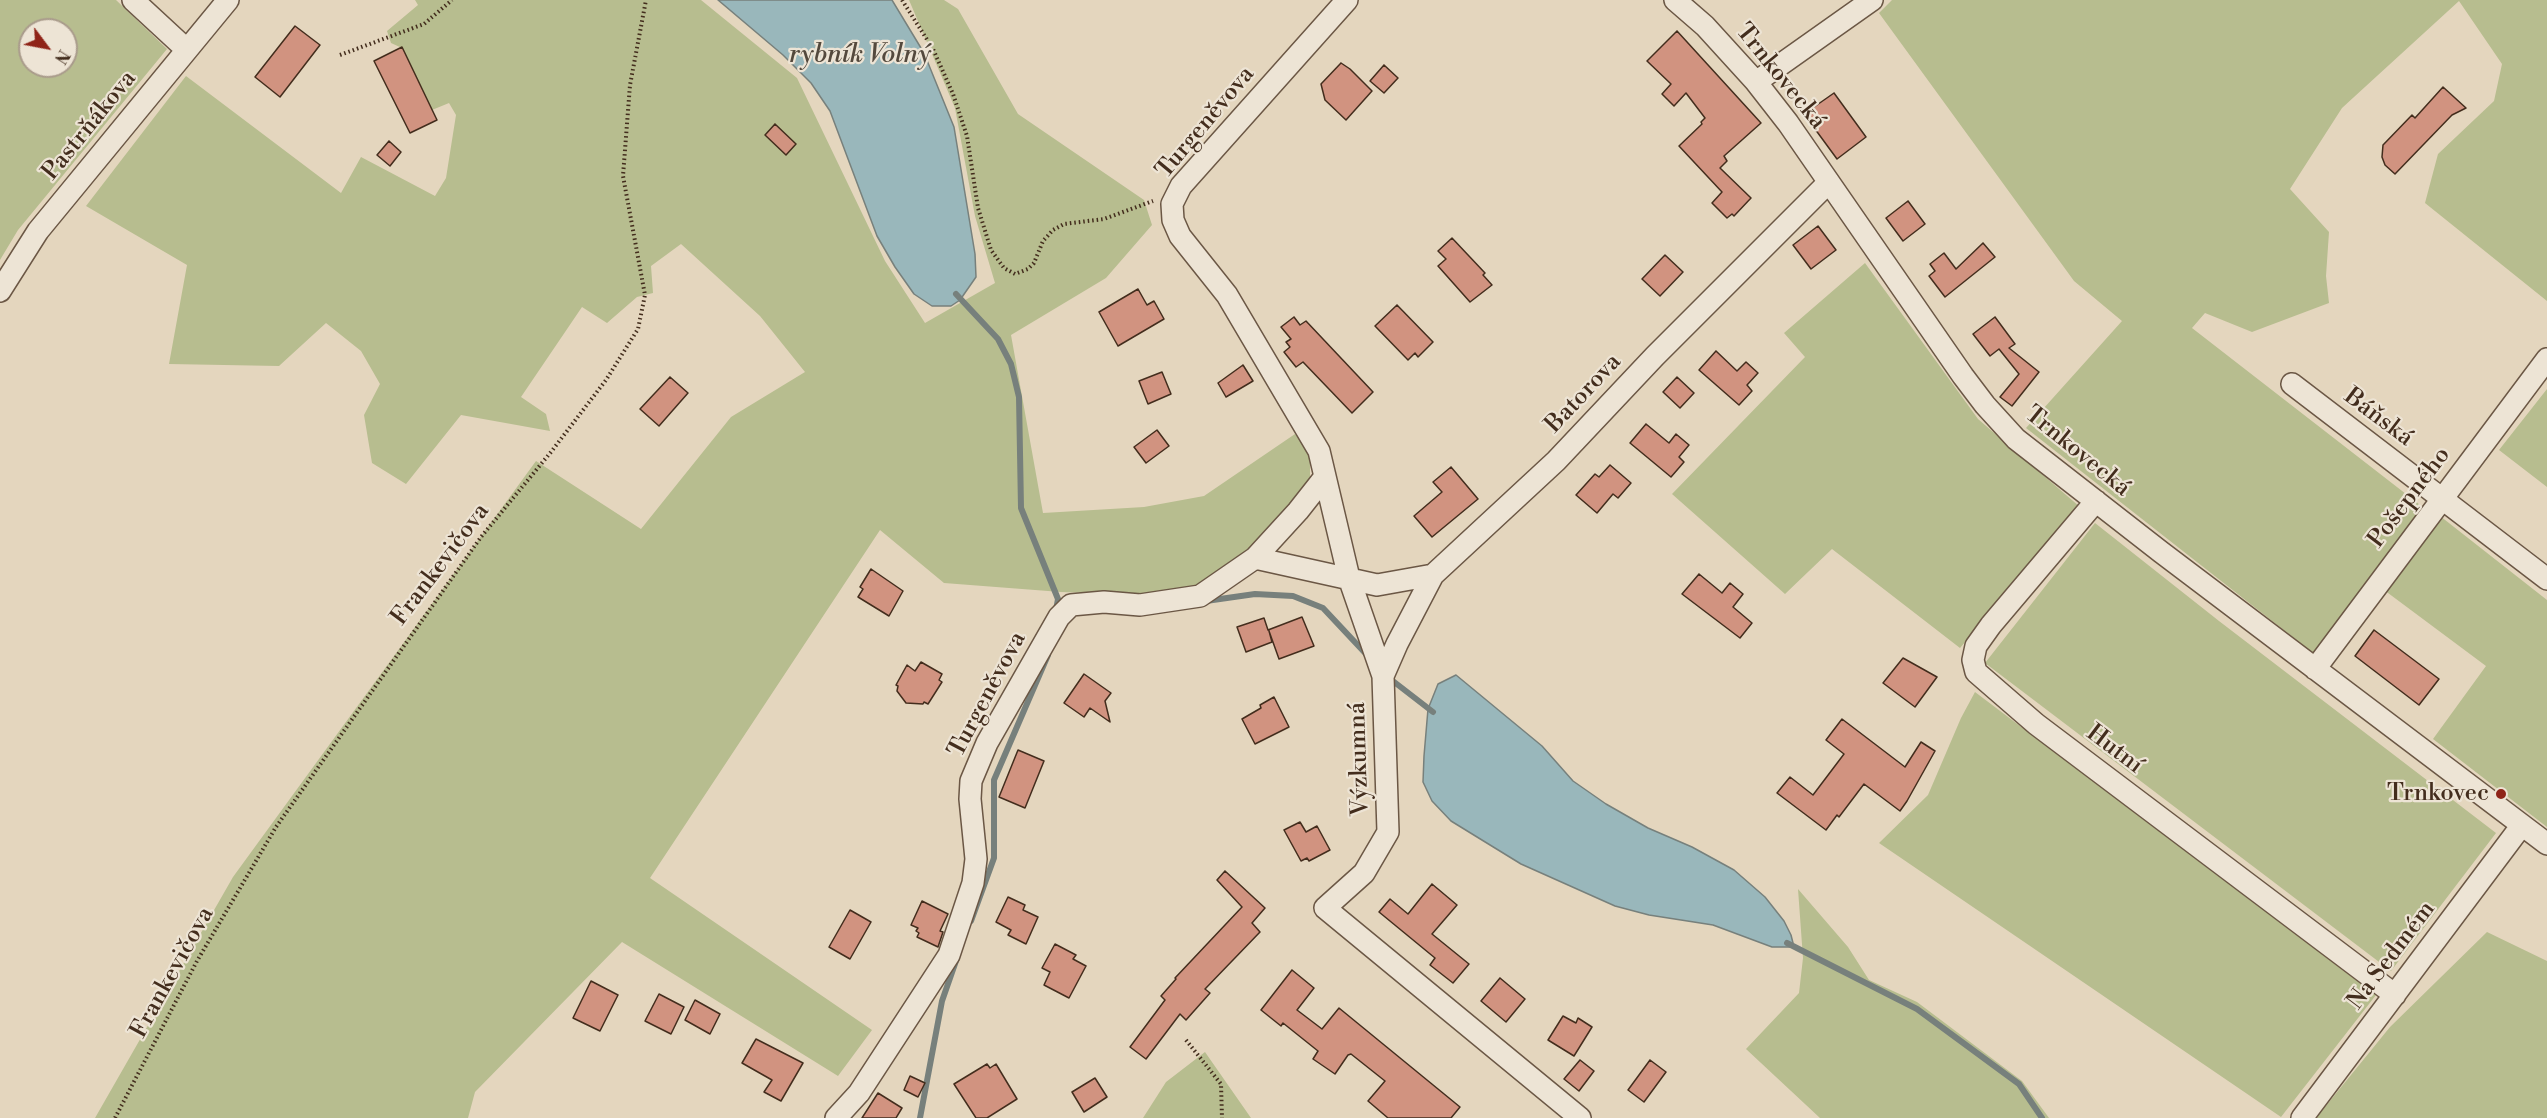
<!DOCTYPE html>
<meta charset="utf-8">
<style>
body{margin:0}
#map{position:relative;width:2547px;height:1118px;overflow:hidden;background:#e4d6be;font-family:"Libre Bodoni",serif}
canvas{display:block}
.north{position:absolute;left:18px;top:18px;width:60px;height:60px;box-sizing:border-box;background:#ede4d5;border:2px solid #a99b8b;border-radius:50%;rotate:122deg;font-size:16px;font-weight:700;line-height:24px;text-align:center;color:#432d1d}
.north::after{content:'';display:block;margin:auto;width:21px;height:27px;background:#8f2418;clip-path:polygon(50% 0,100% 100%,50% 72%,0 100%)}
</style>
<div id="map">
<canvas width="2547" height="1118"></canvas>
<div class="north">N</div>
</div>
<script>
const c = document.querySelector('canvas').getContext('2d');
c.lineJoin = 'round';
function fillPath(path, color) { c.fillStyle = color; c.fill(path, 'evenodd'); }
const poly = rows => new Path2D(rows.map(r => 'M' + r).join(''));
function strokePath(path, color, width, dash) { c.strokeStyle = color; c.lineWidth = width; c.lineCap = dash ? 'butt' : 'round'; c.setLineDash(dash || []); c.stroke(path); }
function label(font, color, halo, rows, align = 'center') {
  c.font = font + ' "Libre Bodoni",serif'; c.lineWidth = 4.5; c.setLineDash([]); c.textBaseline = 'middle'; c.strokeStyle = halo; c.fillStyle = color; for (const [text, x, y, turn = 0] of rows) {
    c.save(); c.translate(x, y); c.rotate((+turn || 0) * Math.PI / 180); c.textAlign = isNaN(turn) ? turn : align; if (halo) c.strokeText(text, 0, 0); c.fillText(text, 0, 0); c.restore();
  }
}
fillPath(poly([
 [0,0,116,0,167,49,18,230,0,260],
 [30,30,66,30,66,66,30,66],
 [415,0,701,0,797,78,885,261,925,323,995,283,975,216,955,108,909,0,944,0,958,9,1018,114,1144,200,1152,225,1106,278,1011,335,1043,513,1144,507,1204,496,1295,434,1310,454,1310,485,1250,555,1194,590,1153,595,1061,592,944,583,880,530,650,878,872,1030,838,1076,622,942,475,1092,468,1118,95,1118,233,877,536,461,641,529,731,417,805,372,760,316,681,244,651,266,653,293,637,297,607,323,582,307,521,397,546,414,550,431,461,415,406,484,372,463,364,415,380,384,361,351,326,323,279,366,169,364,187,265,86,206,186,76,341,193,361,157,435,196,446,178,456,115,449,103,432,110,402,48,391,43,387,31,418,5],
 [1892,0,2547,0,2547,301,2425,203,2438,154,2494,101,2502,64,2459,1,2342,108,2290,189,2329,232,2326,276,2329,303,2252,332,2205,313,2192,328,2424,508,2313,653,2026,428,2122,321,2074,281,1879,13],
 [1865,263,1978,419,2080,507,1960,648,1832,549,1785,594,1672,494,1805,357,1784,333],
 [2547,389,2547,487,2499,450],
 [2440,516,2547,600,2547,827,2433,739,2486,666,2384,590],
 [2095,523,2219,621,2496,833,2391,971,1985,663],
 [1975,692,2376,995,2281,1117,1879,843,1928,795,1961,718],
 [1798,889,1848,947,1869,980,1917,1002,2022,1081,2049,1118,1820,1118,1746,1049,1799,993,1803,958],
 [2487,932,2547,961,2547,1118,2316,1118,2390,1027],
 [1205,1052,1251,1118,1143,1118,1166,1082]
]), '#b7bd8f');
const water = poly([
 [718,0,892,0,924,53,954,127,975,254,976,277,960,300,951,306,932,306,914,294,895,267,877,236,830,111,811,83,783,55,718,0],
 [1456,675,1542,746,1573,781,1606,804,1648,828,1692,847,1734,870,1765,897,1784,921,1791,935,1794,947,1772,947,1713,925,1649,915,1615,906,1521,864,1451,821,1432,801,1423,782,1424,756,1428,709,1438,684,1456,675]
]);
fillPath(water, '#99b7bb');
strokePath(water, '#77807c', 1.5);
strokePath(poly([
 [956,294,998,339,1011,364,1019,397,1021,508,1058,599,1056,610],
 [1206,601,1255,594,1293,596,1323,608,1367,655],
 [1389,678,1433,712],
 [971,921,994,858,994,780,1048,655],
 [1787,943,1917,1009,2019,1084,2042,1118],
 [920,1118,942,1001,957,958]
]), '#77807c', 6);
const building = poly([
 [295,26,320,45,280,97,255,77,295,26],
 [1677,31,1761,123,1724,156,1727,161,1720,168,1751,198,1734,216,1732,214,1727,218,1712,203,1722,192,1679,146,1702,124,1701,122,1705,118,1686,93,1674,106,1662,94,1671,84,1647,61,1677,31],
 [402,47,437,120,410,133,374,61,402,47],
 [1341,63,1350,69,1372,91,1346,120,1325,100,1321,84,1341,63],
 [1384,65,1398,78,1384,93,1370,81,1384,65],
 [2443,87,2466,108,2452,115,2395,174,2385,165,2382,157,2383,145,2412,115,2415,118,2443,87],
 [1834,93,1866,137,1837,159,1804,114,1834,93],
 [775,124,796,144,786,155,765,135,775,124],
 [389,141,401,152,390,166,377,155,389,141],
 [1908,201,1925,224,1903,241,1886,218,1908,201],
 [1818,226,1836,250,1811,269,1793,245,1818,226],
 [1452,238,1485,273,1483,275,1492,285,1470,302,1438,266,1446,259,1438,251,1452,238],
 [1983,243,1995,257,1945,297,1929,276,1935,271,1930,264,1944,253,1956,269,1983,243],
 [1665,255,1683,272,1660,296,1642,279,1665,255],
 [1138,289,1147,305,1154,301,1164,319,1118,346,1099,312,1138,289],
 [1397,305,1433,342,1418,357,1415,353,1408,360,1375,326,1397,305],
 [1294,317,1300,325,1306,321,1373,392,1352,413,1303,362,1296,367,1284,352,1290,347,1286,342,1291,339,1281,327,1294,317],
 [1995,317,2015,344,2009,348,2039,372,2012,406,2000,397,2019,374,1999,349,1990,356,1973,334,1995,317],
 [1716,351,1737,371,1746,362,1758,373,1747,385,1752,391,1739,405,1699,370,1716,351],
 [1243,365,1253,381,1226,397,1218,383,1243,365],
 [1162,372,1171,394,1148,404,1139,381,1162,372],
 [670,377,688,393,659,426,640,409,670,377],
 [1677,377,1694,393,1680,408,1663,392,1677,377],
 [1646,424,1669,443,1676,434,1689,445,1679,457,1684,462,1671,477,1630,443,1646,424],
 [1157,430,1169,446,1146,463,1134,447,1157,430],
 [1610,465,1631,483,1618,498,1613,494,1597,513,1576,495,1595,474,1599,477,1610,465],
 [1451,467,1478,499,1432,537,1414,516,1442,492,1433,482,1451,467],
 [871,569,903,591,889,616,858,597,863,589,860,587,871,569],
 [1699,574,1722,593,1730,583,1743,594,1733,607,1752,623,1740,638,1682,594,1699,574],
 [1302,617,1314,646,1279,659,1269,631,1272,642,1246,652,1237,627,1264,618,1268,630,1302,617],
 [2374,630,2439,679,2419,705,2355,656,2374,630],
 [1903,658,1937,677,1915,707,1883,683,1903,658],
 [921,662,942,674,939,680,942,682,928,704,924,702,923,704,906,703,897,691,898,686,896,685,907,665,915,671,921,662],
 [1084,674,1111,693,1105,701,1110,722,1090,708,1084,717,1064,703,1084,674],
 [1274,697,1289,727,1255,744,1242,719,1261,708,1260,705,1274,697],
 [1842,719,1905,767,1921,742,1935,751,1907,801,1900,811,1864,784,1839,817,1837,815,1826,830,1777,793,1790,777,1813,795,1844,754,1826,740,1842,719],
 [1018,750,1044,761,1025,808,999,797,1018,750],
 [1300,822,1306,832,1317,826,1330,850,1309,861,1307,858,1301,861,1284,830,1300,822],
 [1225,871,1265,908,1252,923,1260,932,1205,989,1210,993,1186,1020,1180,1014,1146,1059,1130,1047,1165,1000,1161,996,1176,979,1175,978,1242,907,1217,880,1225,871],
 [1432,884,1457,905,1432,934,1469,964,1453,983,1430,965,1435,958,1379,912,1390,899,1408,914,1432,884],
 [1008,897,1025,905,1023,910,1038,917,1026,944,1008,935,1011,930,996,922,1008,897],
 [922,901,948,914,940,931,943,932,938,947,917,937,919,933,916,931,918,928,911,925,922,901],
 [850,910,871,922,850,959,829,947,850,910],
 [1055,944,1076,955,1073,959,1086,966,1069,998,1044,985,1050,972,1042,968,1055,944],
 [1292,970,1314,988,1297,1010,1322,1029,1339,1008,1460,1107,1451,1118,1388,1118,1368,1101,1385,1081,1351,1054,1348,1055,1335,1074,1313,1059,1318,1051,1283,1023,1281,1026,1261,1010,1292,970],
 [1500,978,1525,999,1506,1022,1481,1001,1500,978],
 [591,981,618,995,600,1031,573,1018,591,981],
 [659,994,684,1007,671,1034,645,1021,659,994],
 [695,1000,720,1014,710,1034,685,1020,695,1000],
 [1563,1016,1576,1023,1578,1018,1592,1027,1574,1056,1548,1040,1563,1016],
 [756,1039,803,1063,781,1101,764,1092,772,1080,742,1063,756,1039],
 [1580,1060,1594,1071,1579,1091,1564,1079,1580,1060],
 [1650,1060,1666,1072,1644,1102,1628,1090,1650,1060],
 [987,1064,990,1068,996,1064,1017,1099,987,1118,976,1118,954,1084,987,1064],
 [910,1076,925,1083,918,1097,904,1090,910,1076],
 [1095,1078,1107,1097,1084,1112,1072,1092,1095,1078],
 [878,1093,902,1108,896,1118,862,1118,878,1093]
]);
fillPath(building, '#d19380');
strokePath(building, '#432d1d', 1.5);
const street = poly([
 [133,0,186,49],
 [1347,0,1181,186,1172,204,1173,220,1180,236,1227,295,1319,451,1349,578,1383,676,1388,832,1364,873,1325,908,1580,1118],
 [1675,0,1705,26,1756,82,1788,123,1963,376,1985,405,2016,439,2161,552,2547,844],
 [1756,82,1872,0],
 [0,291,38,231,228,0],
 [2292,384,2547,579],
 [2096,501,1991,625,1976,646,1973,660,1976,672,2036,724,2395,995],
 [1255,558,1377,585,1433,575,1556,461,1655,356,1828,183],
 [2315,669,2547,359],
 [1383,676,1397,644,1433,575],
 [836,1118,859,1093,949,955,973,883,976,859,970,799,971,781,987,743,1059,617,1071,605,1104,602,1140,605,1200,596,1255,558,1298,511,1324,478],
 [2302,1118,2522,825]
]);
strokePath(street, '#6b5745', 24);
strokePath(poly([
 [902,0,933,49,953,94,967,136,978,208,991,250,1004,268,1015,274,1028,269,1034,263,1043,241,1053,230,1064,224,1104,219,1153,201],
 [340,55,424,24,452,0],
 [1186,1040,1221,1084,1222,1118],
 [115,1118,197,961,276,827,481,537,551,452,606,380,638,329,645,295,623,176,630,85,646,0]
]), '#432d1d', 4, [1.5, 3]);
strokePath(street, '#ede4d5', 21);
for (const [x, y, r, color] of [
 [2501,794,6,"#8f2418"]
]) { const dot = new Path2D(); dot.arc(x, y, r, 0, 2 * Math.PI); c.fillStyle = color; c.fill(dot); strokePath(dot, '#ede4d5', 2); }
label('24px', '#432d1d', '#ede4d5', [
 ["Trnkovecká",1780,77,51],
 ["Turgeněvova",1206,123,-50],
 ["Pastrňákova",90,126,-51],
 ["Batorova",1584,394,-47],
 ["Báňská",2378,418,37],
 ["Trnkovecká",2077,452,39],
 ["Pošepného",2410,498,-53],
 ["Frankevičova",441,565,-53],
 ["Turgeněvova",988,695,-62],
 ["Hutní",2114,750,37],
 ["Výzkumná",1360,759,-92],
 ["Na Sedmém",2392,956,-53],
 ["Frankevičova",173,973,-61]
]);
label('24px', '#432d1d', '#ede4d5', [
 ["Trnkovec",2489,794]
], 'right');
label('italic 26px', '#54493d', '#ede4d5', [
 ["rybník Volný",860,56]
]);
</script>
